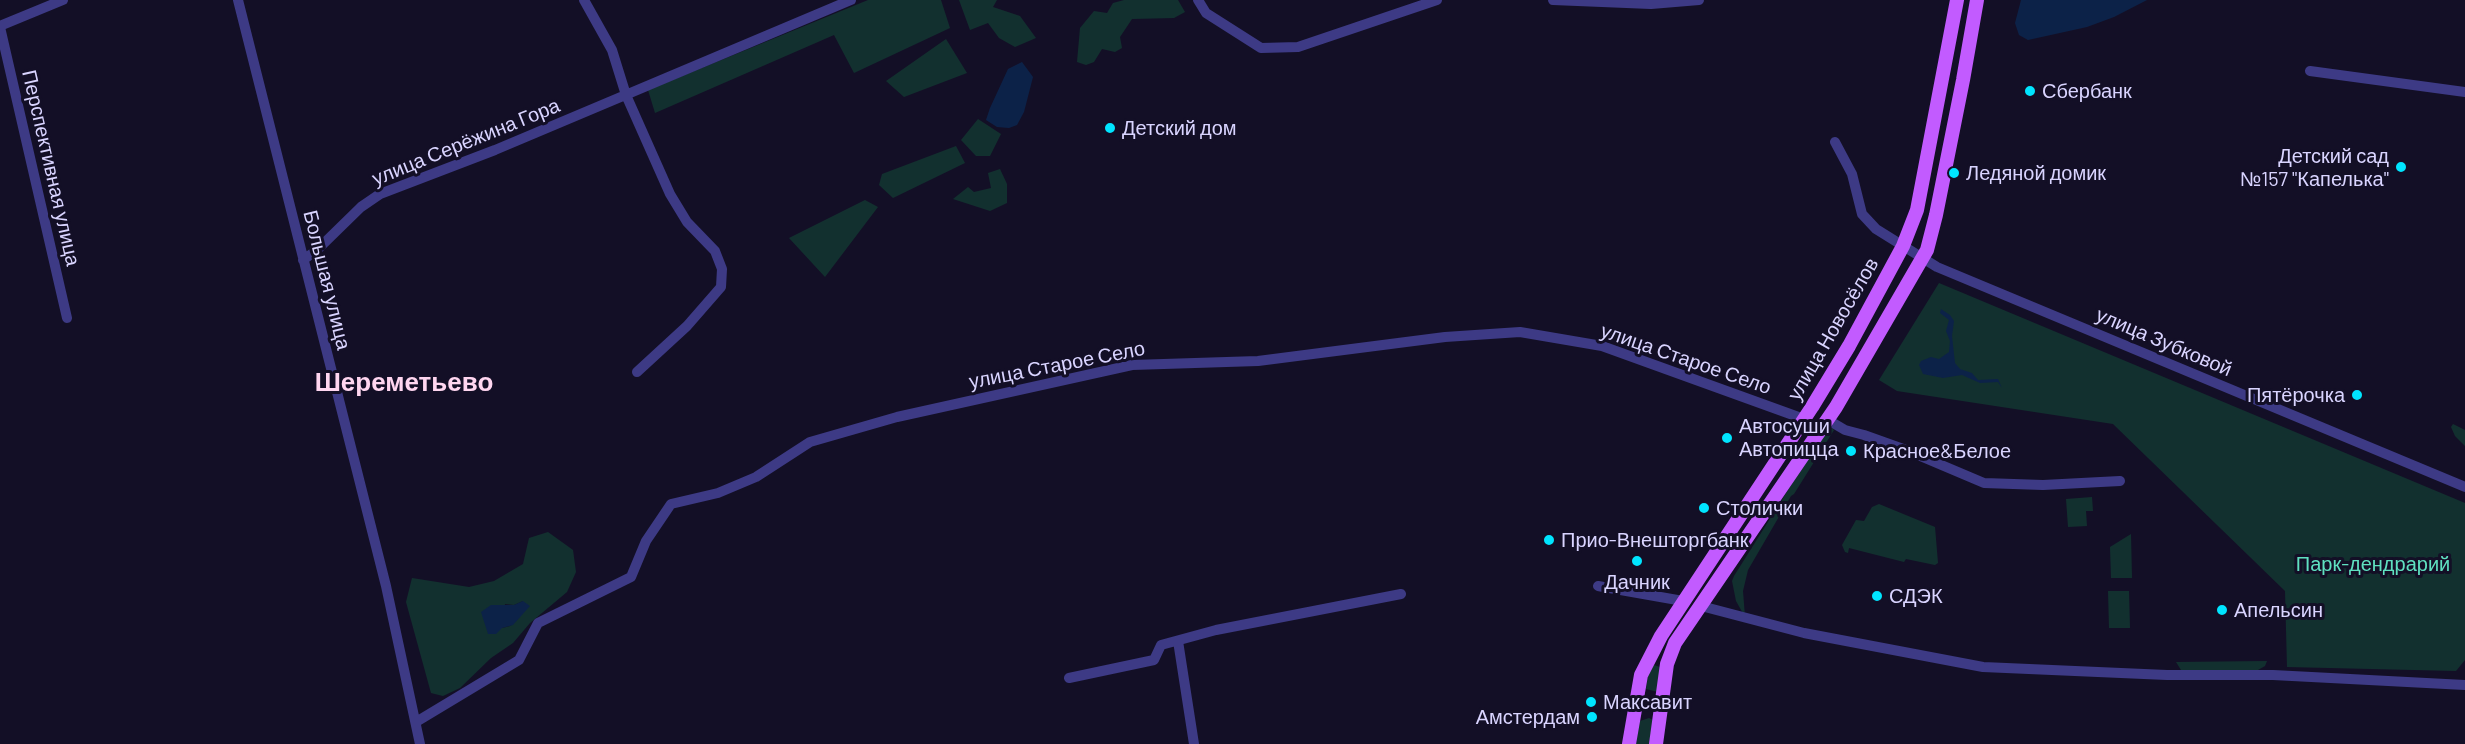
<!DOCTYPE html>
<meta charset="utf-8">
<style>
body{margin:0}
canvas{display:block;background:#130f26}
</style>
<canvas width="2465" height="744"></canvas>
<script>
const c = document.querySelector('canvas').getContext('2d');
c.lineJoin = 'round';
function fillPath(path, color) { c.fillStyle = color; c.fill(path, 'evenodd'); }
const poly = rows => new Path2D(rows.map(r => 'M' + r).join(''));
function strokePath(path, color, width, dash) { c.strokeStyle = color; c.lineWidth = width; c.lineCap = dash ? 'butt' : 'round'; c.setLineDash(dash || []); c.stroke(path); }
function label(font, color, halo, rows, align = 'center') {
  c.font = font + ' Barlow,sans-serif'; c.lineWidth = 6; c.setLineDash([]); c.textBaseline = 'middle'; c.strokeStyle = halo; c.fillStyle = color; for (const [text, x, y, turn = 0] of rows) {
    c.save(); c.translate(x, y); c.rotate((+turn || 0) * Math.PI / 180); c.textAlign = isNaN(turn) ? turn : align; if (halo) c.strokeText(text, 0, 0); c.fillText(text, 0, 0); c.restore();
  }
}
fillPath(poly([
 [868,0,941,0,950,28,854,73,834,35,655,113,648,90],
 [959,0,997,0,993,7,1020,16,1036,38,1015,47,999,38,988,23,970,30],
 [1124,0,1178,0,1185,12,1174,18,1132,19,1120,37,1122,48,1115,52,1102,49,1094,62,1086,65,1077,62,1080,28,1094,11,1107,13,1113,3],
 [946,39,967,73,904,97,886,81],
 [978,119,1001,134,990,156,976,156,961,140],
 [956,146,965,163,893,198,879,185,882,174],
 [1000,169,1007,184,1007,203,990,211,953,199,968,187,974,192,991,188,988,173],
 [865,200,878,207,825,277,789,238],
 [1939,283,2465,503,2465,660,2456,671,2287,667,2285,591,2113,424,1897,391,1879,380],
 [2453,424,2465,430,2465,446,2455,436,2451,427],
 [1831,427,1834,430,1794,494,1791,496,1748,570,1743,591,1745,617,1736,601,1732,581,1734,576,1827,428],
 [2092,497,2093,511,2086,511,2087,526,2068,527,2066,499],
 [1879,504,1935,527,1938,563,1935,565,1906,559,1904,562,1849,548,1848,553,1845,552,1842,545,1856,520,1864,521,1872,507],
 [548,532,573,550,576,572,567,592,530,623,513,643,491,658,460,688,443,696,431,693,406,602,412,578,469,587,494,581,523,564,529,538],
 [523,601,518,619,510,626,502,628,505,604,514,605],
 [2131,534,2132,578,2111,578,2110,547],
 [2108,591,2129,591,2130,628,2109,628],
 [2267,661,2265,666,2258,670,2181,670,2176,662],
 [1654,665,1660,667,1661,671,1658,692,1646,689,1649,670],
 [1649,718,1653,720,1649,744,1636,744,1640,721]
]), '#12302f');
fillPath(poly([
 [2021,0,2147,0,2114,17,2087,27,2028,40,2019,35,2015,23],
 [1022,62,1033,77,1024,112,1017,125,1009,128,997,127,986,120,990,108,1008,69],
 [1941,309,1950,315,1954,321,1952,336,1955,363,1960,369,1972,373,1978,380,1998,379,2002,388,1998,382,1980,383,1962,375,1943,378,1923,374,1919,365,1921,361,1931,357,1939,359,1949,352,1950,341,1946,331,1949,320,1940,313],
 [523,601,530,606,513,625,502,628,496,634,488,634,481,612,491,605,514,605]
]), '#0c2248');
strokePath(poly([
 [238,0,386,586,420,744],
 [584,0,612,50,626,95,670,194,687,222,715,251,722,269,721,287,687,326,637,372],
 [1198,0,1206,13,1261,48,1298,47,1437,0],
 [1553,0,1651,4,1699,0],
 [0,26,63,0],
 [0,27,67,318],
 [2310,71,2465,92],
 [1835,142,1852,174,1862,214,1876,229,1937,267,2465,487],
 [303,260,317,250,361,207,380,194,495,150,851,0],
 [1828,420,1845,430,1864,435,1906,450,1984,483,2043,485,2120,481],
 [1598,586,1683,601],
 [1701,606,1804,633,1983,667,2167,675,2273,675,2465,685],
 [1178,641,1194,744],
 [1069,678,1154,660,1161,645,1216,630,1401,594],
 [416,722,519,660,538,623,631,577,646,541,671,504,718,493,756,477,810,442,897,417,1132,365,1258,361,1445,337,1520,332,1602,346,1804,419]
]), '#3d3a85', 10);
strokePath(poly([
 [1629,744,1641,675,1661,636,1812,407,1849,346,1903,246,1917,210,1957,0],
 [1656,744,1667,664,1675,643,1836,407,1927,250,1936,215,1963,80,1977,0]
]), '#c25bff', 14);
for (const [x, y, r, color] of [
 [2030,91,6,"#00e5ff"],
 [1110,128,6,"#00e5ff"],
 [2401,167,6,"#00e5ff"],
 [1954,173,6,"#00e5ff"],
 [2357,395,6,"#00e5ff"],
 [1727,438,6,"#00e5ff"],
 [1851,451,6,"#00e5ff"],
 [1704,508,6,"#00e5ff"],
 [1549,540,6,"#00e5ff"],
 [1637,561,6,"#00e5ff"],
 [1877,596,6,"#00e5ff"],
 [2222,610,6,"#00e5ff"],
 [1591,702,6,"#00e5ff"],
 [1592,717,6,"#00e5ff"]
]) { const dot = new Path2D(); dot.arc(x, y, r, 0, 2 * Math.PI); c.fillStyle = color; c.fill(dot); strokePath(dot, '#130f26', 2); }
label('20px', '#d9d4ff', '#130f26', [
 ["Сбербанк",2042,91],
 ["Детский дом",1122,128],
 ["Детский сад",2389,156,"right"],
 ["№157 \"Капелька\"",2389,179,"right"],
 ["Ледяной домик",1966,173],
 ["Пятёрочка",2345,395,"right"],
 ["Автосуши",1739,426],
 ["Автопицца",1739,449],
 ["Красное&Белое",1863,451],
 ["Столички",1716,508],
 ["Прио-Внешторгбанк",1561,540],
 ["Дачник",1637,582,"center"],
 ["СДЭК",1889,596],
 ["Апельсин",2234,610],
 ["Максавит",1603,702],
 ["Амстердам",1580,717,"right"]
], 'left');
label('20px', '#d9d4ff', '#130f26', [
 ["улица Серёжина Гора",466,142,-22],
 ["Перспективная улица",51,168,77],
 ["Большая улица",327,280,76],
 ["улица Новосёлов",1833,329,-60],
 ["улица Зубковой",2164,342,23],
 ["улица Старое Село",1686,359,19],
 ["улица Старое Село",1057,365,-11]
]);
label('20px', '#5fe0c0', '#130f26', [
 ["Парк-дендрарий",2373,564]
]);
label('bold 26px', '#ffd6f0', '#130f26', [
 ["Шереметьево",404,382]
]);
</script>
